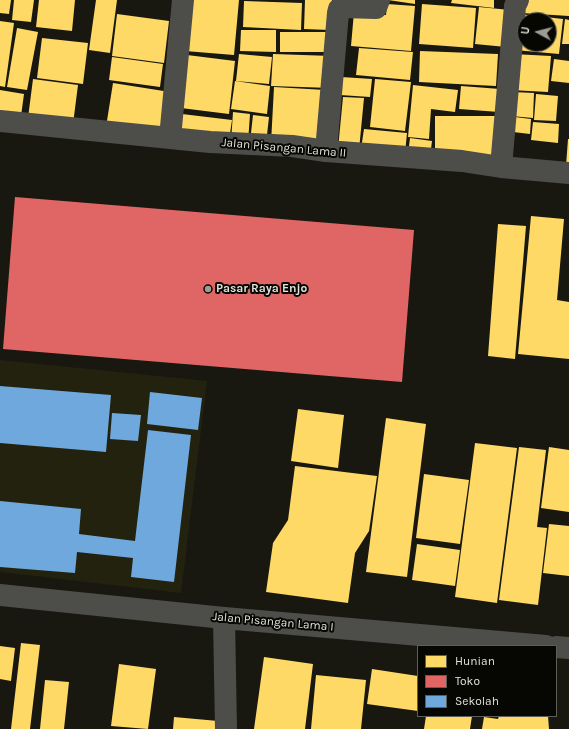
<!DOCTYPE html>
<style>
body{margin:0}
#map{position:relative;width:569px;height:729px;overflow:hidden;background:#181810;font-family:Karla,sans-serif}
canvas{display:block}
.legend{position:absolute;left:417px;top:645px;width:140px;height:72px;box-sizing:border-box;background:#060602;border:1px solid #5e5e58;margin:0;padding:5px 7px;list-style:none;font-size:12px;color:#e3e3da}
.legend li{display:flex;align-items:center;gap:8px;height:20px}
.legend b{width:20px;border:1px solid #5e5e58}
.north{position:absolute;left:517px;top:12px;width:40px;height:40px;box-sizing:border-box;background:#060602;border:1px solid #5e5e58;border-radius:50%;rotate:277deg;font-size:11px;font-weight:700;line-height:16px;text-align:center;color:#e3e3da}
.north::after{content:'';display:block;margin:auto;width:14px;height:18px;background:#9c9c93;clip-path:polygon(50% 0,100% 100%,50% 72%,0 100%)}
</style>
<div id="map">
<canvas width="569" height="729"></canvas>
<ul class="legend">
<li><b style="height:11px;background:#ffd966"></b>Hunian</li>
<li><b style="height:11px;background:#e06666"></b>Toko</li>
<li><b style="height:11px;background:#6fa8dc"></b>Sekolah</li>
</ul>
<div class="north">U</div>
</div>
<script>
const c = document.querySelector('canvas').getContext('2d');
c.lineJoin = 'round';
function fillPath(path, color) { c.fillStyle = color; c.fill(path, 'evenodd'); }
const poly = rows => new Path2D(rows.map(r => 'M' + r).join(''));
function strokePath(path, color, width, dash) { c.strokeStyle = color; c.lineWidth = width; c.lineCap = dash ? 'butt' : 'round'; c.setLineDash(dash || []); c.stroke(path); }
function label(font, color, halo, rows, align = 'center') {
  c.font = font + ' Karla,sans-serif'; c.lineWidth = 4; c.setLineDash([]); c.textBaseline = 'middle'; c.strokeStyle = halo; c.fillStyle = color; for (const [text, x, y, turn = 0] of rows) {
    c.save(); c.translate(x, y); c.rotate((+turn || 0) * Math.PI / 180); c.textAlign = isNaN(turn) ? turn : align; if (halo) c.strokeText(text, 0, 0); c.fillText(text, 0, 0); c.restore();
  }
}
fillPath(poly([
 [0,360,207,381,181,593,0,572]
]), '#23220f');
fillPath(poly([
 [0,0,11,0,9,14,0,13],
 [14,0,34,0,31,22,12,20],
 [39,0,75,0,72,31,36,27],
 [96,0,117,0,110,53,89,50],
 [190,0,239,0,234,55,185,51],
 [305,0,332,0,330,30,304,29],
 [388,0,415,0,415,4],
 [452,0,494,0,494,8,451,3],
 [525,0,569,0,569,16,522,13],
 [244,1,302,3,301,30,243,27],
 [387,4,415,6,411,51,351,46,354,12,386,15],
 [422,4,476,8,473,48,419,44],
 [479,7,510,10,506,47,475,44],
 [117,14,169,21,164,63,112,56],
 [519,14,563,19,559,54,515,50],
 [525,20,549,20,549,44,525,44],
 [565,19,569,20,569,44,562,44],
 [0,21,14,23,5,87,0,86],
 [17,28,38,32,27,90,7,87],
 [241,30,276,30,276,52,240,51],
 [280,32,331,32,331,52,280,52],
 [42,38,88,43,83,84,37,78],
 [359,48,413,52,410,80,356,75],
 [420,51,498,54,496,86,419,82],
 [239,54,272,57,269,84,236,81],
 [273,54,332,56,331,88,271,86],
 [513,54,551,56,548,92,510,90],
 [187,55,235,61,229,114,181,108],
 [112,57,163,64,160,87,109,80],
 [554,59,569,61,569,83,551,81],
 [341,77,372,79,370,97,340,95],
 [33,79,78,85,73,124,28,118],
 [375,79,411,82,405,131,370,127],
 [235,81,270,86,267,114,231,109],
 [113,83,170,92,163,135,106,127],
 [413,85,458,90,455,112,431,109,429,139,408,137],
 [461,86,500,89,499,112,459,109],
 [274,87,325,90,322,147,271,143],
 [0,90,24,94,21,116,0,113],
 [513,92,534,93,533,118,511,116],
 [536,94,558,96,556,121,534,120],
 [343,97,364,98,359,150,338,149],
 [233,112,250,114,248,143,231,142],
 [182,114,232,120,229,140,179,134],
 [253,115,269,117,266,144,250,142],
 [435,116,496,116,496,157,435,156],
 [515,117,531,119,530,134,513,132],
 [533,122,559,124,558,143,531,140],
 [364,129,407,133,405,153,361,149],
 [410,138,432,141,430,157,408,154],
 [568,139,569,139,569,166,566,166],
 [531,216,564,219,557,300,569,302,569,359,518,354],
 [498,224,526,226,515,359,488,356],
 [298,409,344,415,338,468,291,461],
 [386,418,426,424,407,577,366,572],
 [475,443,517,448,497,603,455,597],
 [519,447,546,450,537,527,547,528,538,605,499,600],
 [549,447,569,450,569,512,541,508],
 [295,466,377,476,369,531,355,553,348,603,266,592,273,543,288,520],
 [424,474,469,480,460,544,416,538],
 [549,524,569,526,569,576,543,573],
 [417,544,460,550,455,586,412,580],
 [21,643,40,645,30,729,11,729],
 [0,646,15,648,11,681,0,679],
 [264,657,313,664,305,729,254,729],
 [119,664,156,669,148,729,111,726],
 [372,669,418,676,418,711,367,704],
 [316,675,366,680,361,729,311,729],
 [45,680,69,682,64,729,40,729],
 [426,716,472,716,470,729,424,729],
 [499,716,548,716,549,729,482,729,484,717,498,719],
 [174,717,218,721,217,729,173,729]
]), '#ffd966');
fillPath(poly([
 [15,197,414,230,402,382,3,349]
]), '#e06666');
fillPath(poly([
 [0,386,111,395,106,452,0,443],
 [150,392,202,398,198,430,147,424],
 [112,413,141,415,138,441,110,439],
 [148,430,191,435,174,582,131,577,133,558,77,552,75,573,0,567,0,501,81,509,79,534,135,541]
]), '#6fa8dc');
strokePath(poly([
 [0,121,210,142,292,146,326,151,462,161,501,167,569,173],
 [170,138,183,0],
 [326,151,338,13,339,9,343,7,376,8,379,0],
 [501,167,515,6,518,0],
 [0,595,224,618,546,646],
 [224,618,226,729],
 [556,647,569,648]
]), '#4d4d4a', 22);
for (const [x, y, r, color] of [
 [208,289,4,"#9c9c93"]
]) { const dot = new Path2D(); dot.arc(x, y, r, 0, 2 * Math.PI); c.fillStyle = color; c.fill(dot); strokePath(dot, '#060602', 1.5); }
label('12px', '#e3e3da', '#060602', [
 ["Jalan Pisangan Lama II",284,148,5],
 ["Jalan Pisangan Lama I",273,622,5]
]);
label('bold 12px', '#e3e3da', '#060602', [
 ["Pasar Raya Enjo",216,289]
], 'left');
</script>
